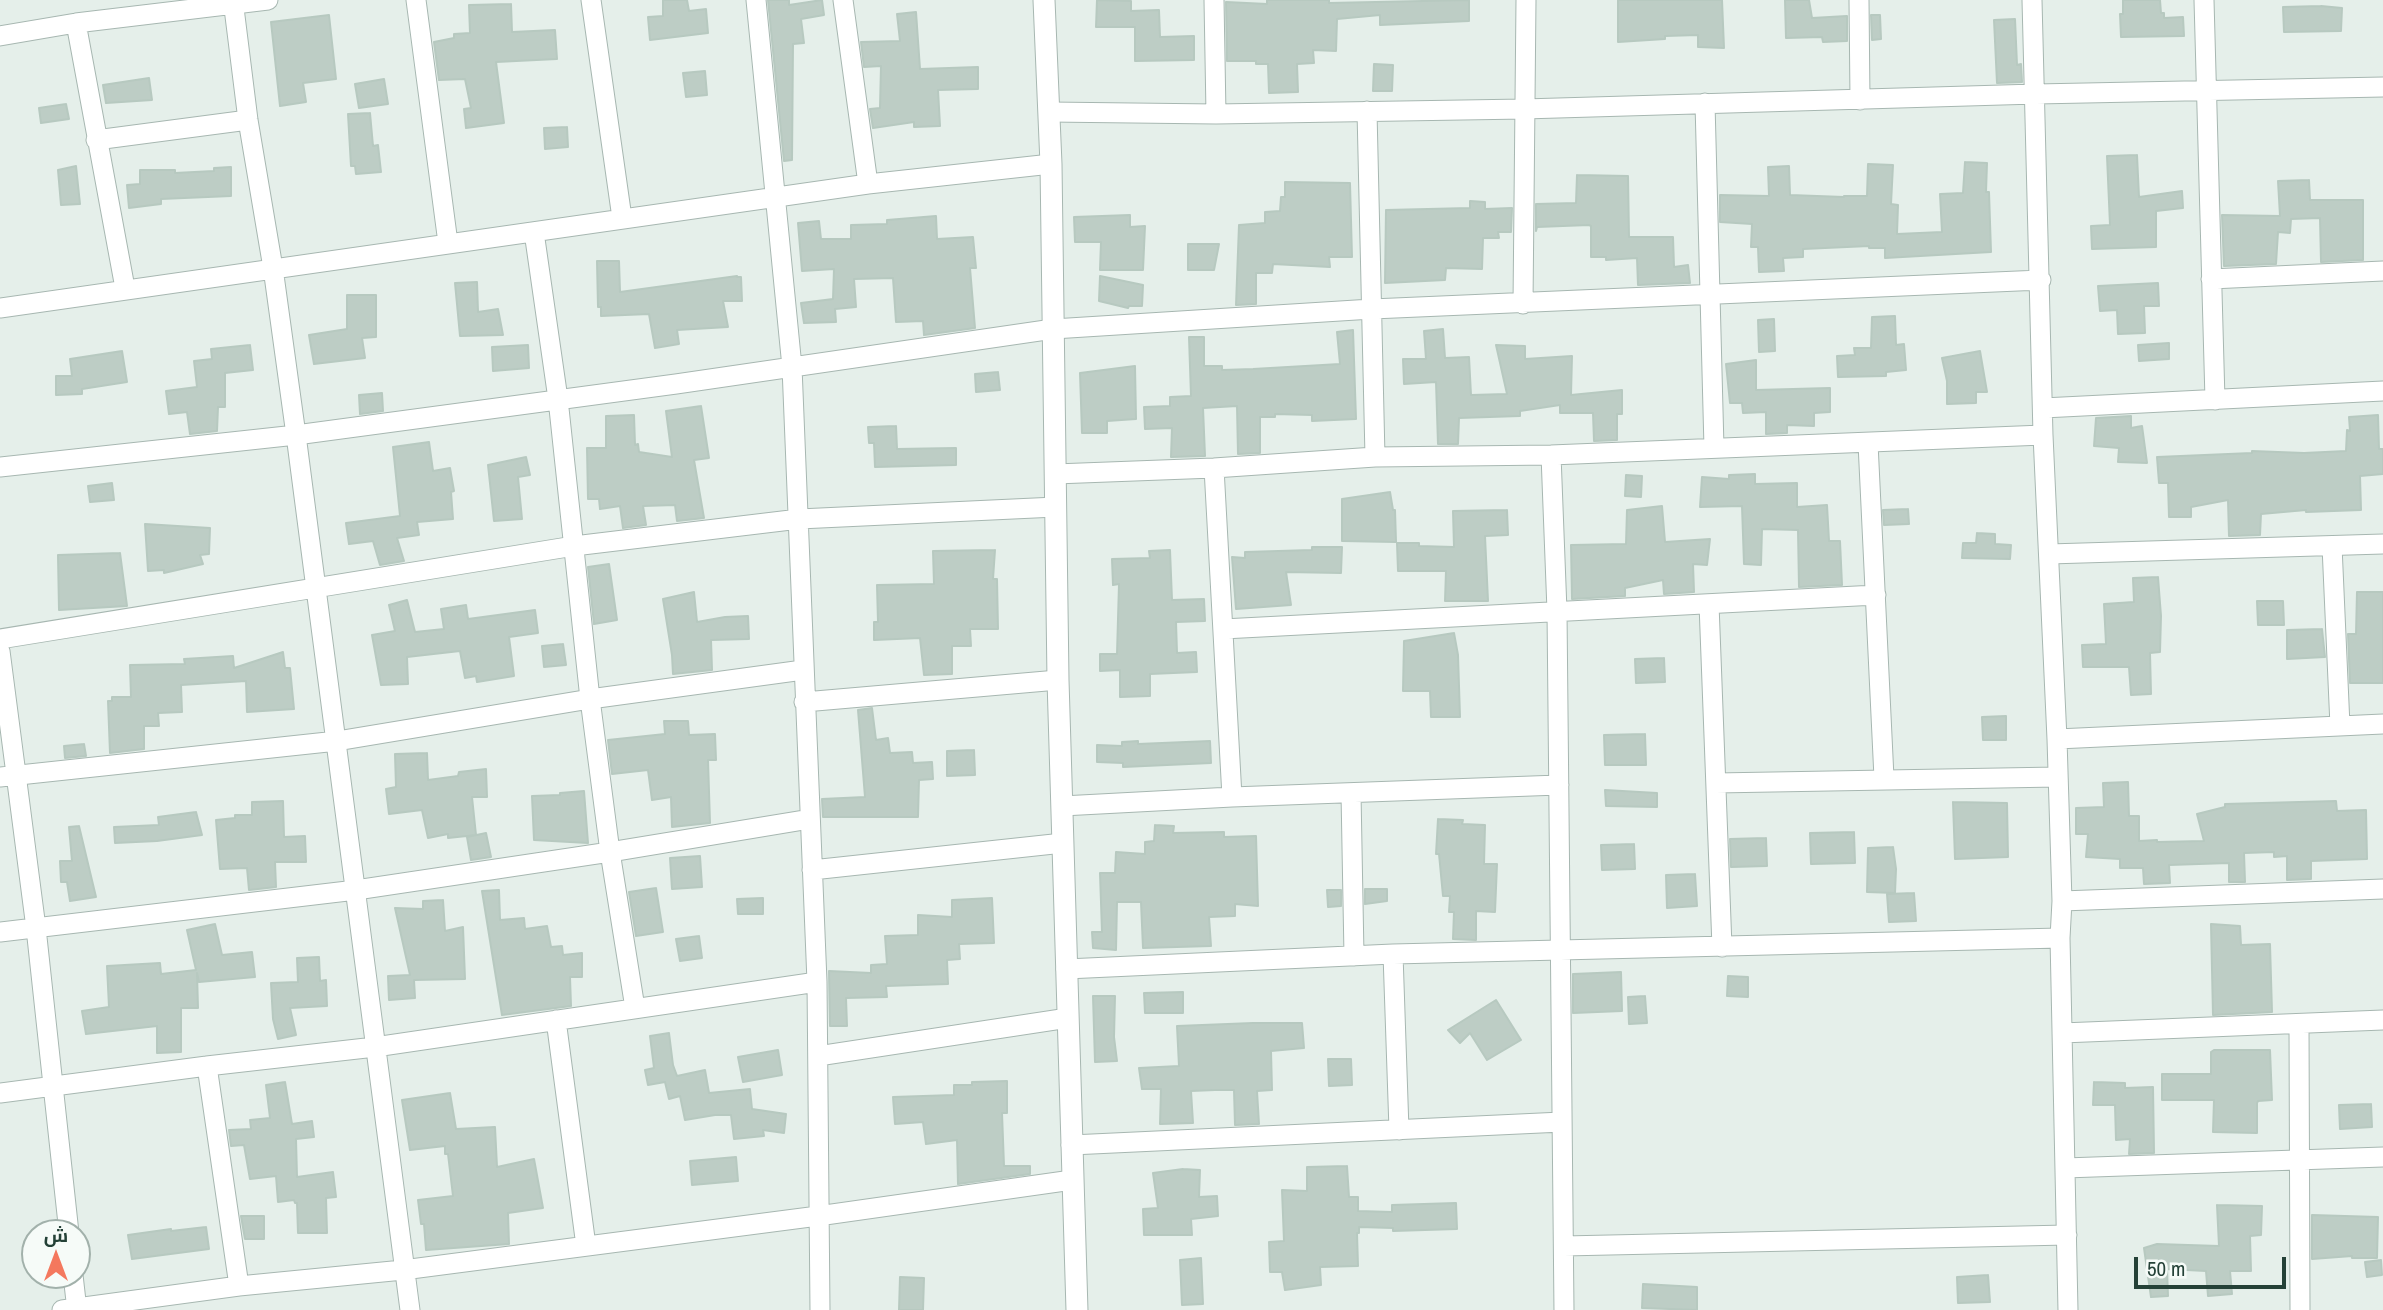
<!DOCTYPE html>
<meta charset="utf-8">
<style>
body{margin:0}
#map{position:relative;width:2383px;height:1310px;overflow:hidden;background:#e5efea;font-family:"Archivo Narrow",Cairo,sans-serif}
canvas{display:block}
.north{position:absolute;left:21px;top:1219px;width:70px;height:70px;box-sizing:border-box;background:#f6fbf8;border:2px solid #a2b1ab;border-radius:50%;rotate:0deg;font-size:19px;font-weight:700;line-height:28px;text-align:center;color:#244137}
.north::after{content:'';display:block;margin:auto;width:24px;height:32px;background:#f4785e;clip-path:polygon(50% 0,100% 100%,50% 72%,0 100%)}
.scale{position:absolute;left:2134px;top:1257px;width:152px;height:32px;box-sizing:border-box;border:4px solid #244137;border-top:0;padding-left:9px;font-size:21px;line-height:24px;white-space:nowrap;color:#244137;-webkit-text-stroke:5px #f6fbf8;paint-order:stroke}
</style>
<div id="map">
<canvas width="2383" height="1310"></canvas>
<div class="north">ش</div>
<div class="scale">50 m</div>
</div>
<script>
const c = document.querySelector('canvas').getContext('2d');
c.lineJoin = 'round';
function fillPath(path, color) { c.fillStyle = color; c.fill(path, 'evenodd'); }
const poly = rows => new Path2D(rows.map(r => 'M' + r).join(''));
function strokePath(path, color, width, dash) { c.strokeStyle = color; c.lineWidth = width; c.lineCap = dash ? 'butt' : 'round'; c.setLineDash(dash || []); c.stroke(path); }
const building = poly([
 [663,0,687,0,689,11,706,9,708,33,650,40,648,17,663,16,663,0],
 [768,0,789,0,789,5,822,0,824,15,801,19,804,43,793,44,792,160,784,161,768,0],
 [1097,0,1131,1,1131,11,1159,10,1160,37,1194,36,1194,60,1135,61,1135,27,1096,27,1097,0],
 [1267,0,1329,0,1329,3,1469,0,1469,21,1380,25,1380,15,1337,19,1336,51,1313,50,1314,63,1297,64,1298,92,1269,93,1268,64,1256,64,1256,61,1227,61,1226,2,1267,4,1267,0],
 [1618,0,1722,0,1724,48,1698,47,1698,35,1665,36,1665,39,1618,42,1618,0],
 [1785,0,1809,0,1812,18,1847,16,1847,41,1823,42,1822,37,1786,38,1785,0],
 [2123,0,2160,0,2161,13,2164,13,2164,18,2183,17,2184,36,2121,37,2120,14,2123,14,2123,0],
 [511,4,512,32,555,30,557,59,496,62,504,123,466,128,464,109,471,108,465,79,439,80,434,42,454,38,454,34,470,33,469,5,511,4],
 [2321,6,2342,8,2341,31,2284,32,2283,7,2321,6],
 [916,12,920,69,978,67,978,89,938,90,940,126,914,127,914,122,873,128,870,109,880,108,881,66,864,67,861,42,900,41,897,14,916,12],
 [329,15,336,79,303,83,306,102,280,106,271,22,329,15],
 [1871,15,1880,15,1881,39,1872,40,1871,15],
 [2015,19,2017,65,2021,64,2022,82,1997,83,1994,20,2015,19],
 [1374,64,1393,65,1392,91,1373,91,1374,64],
 [705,71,707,95,686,97,683,73,705,71],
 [149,78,152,100,106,103,103,85,149,78],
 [384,79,388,104,359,108,355,84,384,79],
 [66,104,69,119,41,123,39,108,66,104],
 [370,113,373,146,378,145,381,172,356,174,355,166,351,166,348,114,370,113],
 [567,127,568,147,545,149,544,128,567,127],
 [2137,155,2139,197,2182,191,2183,208,2156,211,2156,247,2092,249,2091,226,2110,225,2107,156,2137,155],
 [1965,162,1987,163,1986,192,1989,192,1991,252,1885,258,1885,248,1869,248,1869,246,1803,249,1803,257,1783,258,1784,271,1759,272,1758,247,1751,247,1752,224,1720,222,1720,195,1769,196,1768,167,1789,166,1790,195,1844,197,1844,196,1867,196,1868,164,1893,165,1891,204,1898,205,1897,234,1942,232,1940,194,1963,193,1965,162],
 [76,166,80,204,61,205,58,170,76,166],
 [231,167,231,196,161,199,161,204,129,208,127,185,140,184,140,170,175,170,175,173,214,171,214,168,231,167],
 [1577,175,1628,176,1629,237,1673,237,1674,267,1688,265,1690,283,1638,285,1637,258,1606,260,1606,257,1591,257,1591,226,1589,225,1537,227,1536,231,1536,204,1576,203,1577,175],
 [2309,180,2310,200,2363,200,2363,260,2321,262,2320,218,2291,219,2290,233,2278,232,2276,264,2224,266,2222,215,2280,216,2278,181,2309,180],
 [1285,182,1350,183,1352,257,1329,257,1330,267,1273,264,1272,273,1256,273,1256,304,1236,305,1239,225,1265,223,1265,212,1280,211,1281,197,1285,197,1285,182],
 [1470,201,1485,202,1485,209,1512,208,1511,232,1498,232,1499,238,1483,238,1482,269,1446,268,1445,280,1385,283,1386,210,1470,208,1470,201],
 [1130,215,1130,227,1145,226,1143,270,1100,270,1101,242,1075,242,1074,217,1130,215],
 [936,216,937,239,973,237,976,268,970,268,975,328,924,335,923,321,896,322,893,278,854,279,856,307,835,309,836,322,804,323,801,303,833,299,834,269,802,271,798,223,819,221,821,239,851,239,851,225,887,224,887,220,936,216],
 [1188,244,1219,244,1214,270,1188,270,1188,244],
 [597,261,619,261,620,292,737,276,737,277,741,277,742,301,723,301,728,327,677,330,679,344,655,348,649,314,601,316,601,307,598,307,597,261],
 [1100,276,1143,285,1142,306,1129,306,1128,308,1099,301,1100,276],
 [477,282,478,312,498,309,503,335,460,336,455,283,477,282],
 [2158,283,2159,306,2144,306,2145,333,2118,334,2117,310,2100,311,2098,286,2158,283],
 [347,295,376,295,376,337,362,338,365,358,314,364,309,335,347,329,347,295],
 [1895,316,1896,345,1904,344,1906,370,1886,372,1886,376,1838,377,1837,356,1855,355,1854,348,1871,348,1872,317,1895,316],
 [1774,319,1775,351,1759,352,1758,320,1774,319],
 [1443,329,1445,358,1469,357,1471,395,1507,394,1496,345,1525,346,1525,359,1572,356,1571,395,1622,390,1622,414,1617,414,1617,440,1594,441,1593,413,1560,413,1560,405,1520,411,1520,416,1459,418,1458,444,1438,444,1436,382,1404,384,1403,359,1426,359,1424,331,1443,329],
 [1353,330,1356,419,1312,421,1312,415,1275,414,1275,417,1260,417,1260,453,1238,454,1237,406,1203,408,1205,456,1171,457,1172,428,1145,429,1144,407,1170,406,1170,397,1191,396,1189,337,1204,337,1204,366,1222,366,1222,370,1253,369,1340,364,1337,332,1353,330],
 [2169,343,2169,359,2139,361,2138,345,2169,343],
 [250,345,253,370,225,373,225,407,218,407,217,431,190,434,187,412,169,414,166,391,197,387,194,361,212,359,211,349,250,345],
 [528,345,529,368,493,371,492,347,528,345],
 [122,351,127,382,82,389,82,394,56,395,56,376,72,376,70,359,122,351],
 [1980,351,1987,392,1976,392,1976,403,1947,404,1947,381,1942,358,1980,351],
 [1756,360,1756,390,1830,388,1830,412,1814,413,1814,426,1787,425,1787,433,1766,434,1766,412,1743,413,1742,403,1730,403,1726,364,1756,360],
 [1135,366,1136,419,1107,421,1107,433,1082,433,1080,373,1135,366],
 [998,372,1000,390,976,392,975,374,998,372],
 [382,393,383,411,360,414,359,395,382,393],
 [701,406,709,458,694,460,704,518,677,521,675,505,643,506,646,525,623,528,620,506,600,509,599,499,588,499,587,448,606,448,606,416,634,415,635,445,638,444,639,452,672,457,666,411,701,406],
 [2378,415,2379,449,2383,449,2383,474,2360,476,2361,510,2306,512,2306,510,2261,514,2260,535,2229,536,2228,500,2191,507,2191,517,2169,517,2168,483,2159,483,2157,457,2252,453,2252,451,2304,453,2346,451,2347,430,2350,431,2349,417,2378,415],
 [2131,416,2131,428,2142,426,2147,463,2118,462,2119,448,2094,446,2096,418,2131,416],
 [896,426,897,449,956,448,956,465,875,467,874,443,869,443,868,427,896,426],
 [429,442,433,471,450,468,454,491,451,492,453,519,417,522,419,535,397,538,404,561,380,565,373,541,349,544,346,523,400,516,393,447,429,442],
 [526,457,530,475,518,477,522,519,494,521,488,465,526,457],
 [1755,474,1755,484,1797,483,1797,507,1827,505,1829,541,1840,541,1842,585,1799,587,1798,530,1762,529,1761,565,1744,564,1742,506,1700,507,1702,477,1729,479,1729,475,1755,474],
 [1626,475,1642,476,1641,497,1625,496,1626,475],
 [112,483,114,500,90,502,88,486,112,483],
 [1390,492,1393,510,1395,510,1396,542,1342,541,1342,499,1390,492],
 [1662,506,1665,542,1710,539,1707,565,1693,564,1694,592,1664,594,1663,580,1625,588,1625,596,1572,599,1571,545,1626,544,1627,510,1662,506],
 [1908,509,1909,524,1884,525,1883,510,1908,509],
 [1507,510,1508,535,1485,536,1488,601,1445,601,1446,571,1398,571,1397,543,1419,543,1419,546,1454,547,1453,511,1507,510],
 [145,524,210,528,209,554,200,555,203,564,164,573,164,570,148,571,145,524],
 [1977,533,1995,534,1995,544,2011,545,2010,559,1962,558,1963,543,1976,543,1977,533],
 [1312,547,1342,547,1341,573,1286,572,1291,605,1236,609,1232,557,1245,558,1245,552,1312,550,1312,547],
 [995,550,993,579,997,579,998,629,970,629,971,646,952,646,952,674,924,675,920,638,874,640,874,622,878,622,877,585,934,584,933,551,995,550],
 [1170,550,1172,600,1204,599,1205,621,1176,622,1177,653,1196,652,1197,672,1150,674,1150,696,1120,697,1120,670,1100,671,1100,654,1117,654,1119,584,1113,585,1112,559,1150,558,1149,551,1170,550],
 [120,553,127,606,59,610,58,555,120,553],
 [609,564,617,620,594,624,588,567,609,564],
 [2158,577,2161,616,2160,652,2150,653,2151,694,2131,695,2129,667,2083,667,2082,645,2106,644,2104,604,2134,602,2133,578,2158,577],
 [694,592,697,622,725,617,748,616,749,639,711,640,712,670,673,674,672,655,663,599,694,592],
 [2357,592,2383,592,2383,683,2350,683,2348,634,2356,634,2357,592],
 [407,600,415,632,444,629,441,609,466,605,468,619,535,610,538,633,509,637,514,676,477,682,476,676,465,678,460,651,407,657,408,684,381,685,372,635,395,631,389,605,407,600],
 [2257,601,2283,601,2284,625,2258,625,2257,601],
 [2322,629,2325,657,2287,659,2287,630,2322,629],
 [1454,633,1458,655,1460,717,1431,717,1430,691,1403,691,1404,641,1454,633],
 [563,644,566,665,544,667,542,646,563,644],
 [283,652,285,668,290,668,294,709,247,712,246,681,181,685,182,712,158,713,159,726,144,726,144,749,110,753,108,701,112,701,112,697,131,697,130,665,185,664,184,659,233,656,234,668,283,652],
 [1664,658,1665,682,1636,683,1635,659,1664,658],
 [872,708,876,740,888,738,890,753,912,752,913,763,932,762,933,779,919,780,918,817,823,817,822,799,865,797,858,710,872,708],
 [2006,716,2006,740,1983,740,1982,717,2006,716],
 [664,721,688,721,689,735,715,734,716,760,708,760,710,823,672,827,671,797,652,800,648,770,612,774,608,740,665,734,664,721],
 [1645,734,1646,765,1605,765,1604,735,1645,734],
 [1138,741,1138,744,1210,741,1211,763,1123,767,1123,763,1097,762,1097,745,1122,746,1122,742,1138,741],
 [84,744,86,756,65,758,64,746,84,744],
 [974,750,975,775,947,776,947,751,974,750],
 [427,753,428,780,458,776,459,772,486,769,487,797,472,797,476,835,448,838,448,834,428,838,422,810,389,814,386,789,396,787,395,754,427,753],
 [2128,782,2129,816,2139,816,2139,841,2157,840,2157,842,2204,841,2197,814,2225,807,2225,804,2336,801,2337,811,2366,810,2367,859,2311,861,2311,879,2287,880,2287,856,2274,857,2274,852,2244,853,2245,882,2229,882,2229,863,2169,865,2170,883,2144,884,2143,868,2120,868,2120,859,2086,857,2088,834,2076,834,2076,808,2104,807,2103,783,2128,782],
 [1605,790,1657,793,1657,807,1606,806,1605,790],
 [584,791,588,843,534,840,532,796,560,795,560,793,584,791],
 [283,801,284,837,305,836,306,862,275,862,276,887,249,890,247,868,220,869,216,820,235,818,235,815,252,815,252,802,283,801],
 [1953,802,2007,803,2008,857,1955,859,1953,802],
 [196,812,202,835,157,841,115,843,114,827,159,825,158,817,196,812],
 [1438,819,1463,820,1462,824,1485,825,1484,864,1497,864,1495,912,1476,911,1476,940,1453,939,1454,912,1449,912,1450,896,1443,896,1439,854,1436,854,1438,819],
 [1155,825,1174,826,1173,833,1224,832,1224,837,1256,836,1258,906,1235,904,1235,916,1209,917,1211,946,1143,948,1141,902,1117,902,1116,950,1093,948,1092,932,1102,932,1100,873,1115,873,1116,852,1145,854,1145,842,1154,841,1155,825],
 [79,826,96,897,70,901,67,882,61,882,60,861,72,861,69,827,79,826],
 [1854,832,1855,863,1811,864,1810,833,1854,832],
 [486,833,491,857,471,860,467,837,486,833],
 [1766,838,1767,866,1731,867,1730,839,1766,838],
 [1634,844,1635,869,1602,870,1601,845,1634,844],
 [1893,847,1896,869,1895,893,1867,892,1868,848,1893,847],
 [700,856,702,887,672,889,670,858,700,856],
 [1695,874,1697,906,1667,908,1666,875,1695,874],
 [656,888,663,932,636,936,629,892,656,888],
 [1365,889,1387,889,1387,901,1365,904,1365,889],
 [499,890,500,920,524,918,525,929,547,926,551,947,562,946,563,955,582,953,582,977,570,977,571,1006,502,1015,482,891,499,890],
 [1327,890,1341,890,1341,906,1328,907,1327,890],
 [1914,893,1916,921,1889,922,1887,894,1914,893],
 [763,898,763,914,738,914,737,899,763,898],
 [992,898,994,943,959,944,960,959,947,960,948,984,886,986,887,997,846,998,847,1026,830,1026,829,971,871,973,871,965,887,964,885,936,918,935,918,915,952,917,952,900,992,898],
 [443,900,445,931,463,927,465,979,414,980,415,998,389,1000,388,976,410,975,395,908,423,909,423,901,443,900],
 [215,924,222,955,252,952,255,977,199,982,197,973,198,1008,181,1008,181,1052,157,1053,157,1026,86,1034,82,1011,109,1007,107,966,160,963,161,974,196,970,187,930,215,924],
 [2211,924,2240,926,2241,945,2270,944,2272,1012,2213,1015,2211,924],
 [699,936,702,958,680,961,676,939,699,936],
 [319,957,320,981,326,980,327,1006,290,1008,296,1035,278,1039,273,1019,271,983,298,982,297,958,319,957],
 [1621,972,1622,1011,1573,1013,1573,974,1621,972],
 [1728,976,1748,977,1748,997,1727,996,1728,976],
 [1183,992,1183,1013,1145,1013,1144,993,1183,992],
 [1093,996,1115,996,1114,1037,1117,1061,1095,1062,1093,996],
 [1645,996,1647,1023,1629,1024,1628,997,1645,996],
 [1496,1000,1521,1040,1487,1060,1470,1033,1460,1043,1448,1030,1496,1000],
 [1253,1023,1302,1023,1304,1048,1271,1051,1272,1090,1257,1091,1259,1124,1235,1125,1234,1090,1215,1090,1191,1091,1193,1123,1160,1124,1161,1089,1142,1089,1139,1068,1179,1066,1177,1026,1253,1023],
 [669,1033,673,1065,677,1076,705,1070,709,1093,750,1089,752,1109,786,1114,784,1133,763,1130,764,1136,734,1139,731,1115,715,1115,685,1120,680,1096,669,1099,665,1082,648,1085,645,1070,654,1068,650,1036,669,1033],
 [778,1050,782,1075,743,1082,738,1057,778,1050],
 [2214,1050,2270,1050,2272,1100,2258,1101,2257,1103,2257,1133,2213,1132,2214,1100,2162,1100,2162,1074,2211,1074,2211,1052,2214,1050],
 [1328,1059,1351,1059,1352,1085,1329,1086,1328,1059],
 [1007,1081,1007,1113,1002,1113,1004,1166,1030,1166,1030,1174,958,1184,957,1140,926,1144,923,1122,895,1124,893,1097,954,1095,954,1085,972,1085,972,1082,1007,1081],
 [285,1082,292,1124,312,1121,314,1137,296,1139,297,1177,333,1172,336,1197,326,1198,327,1233,298,1233,297,1203,295,1203,294,1200,278,1202,276,1176,250,1179,244,1145,231,1146,229,1130,251,1129,250,1120,270,1118,266,1085,285,1082],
 [2094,1082,2125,1083,2125,1088,2153,1087,2154,1153,2129,1154,2130,1139,2116,1140,2115,1105,2093,1105,2094,1082],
 [450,1093,456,1129,495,1127,497,1167,534,1159,543,1208,508,1213,509,1244,426,1250,424,1224,421,1224,418,1200,453,1196,448,1154,445,1154,445,1146,410,1150,402,1100,450,1093],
 [2371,1104,2372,1127,2340,1129,2339,1105,2371,1104],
 [736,1157,738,1181,692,1185,690,1161,736,1157],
 [1347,1166,1349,1197,1358,1197,1358,1211,1392,1212,1392,1205,1456,1203,1457,1229,1393,1231,1393,1228,1359,1227,1359,1233,1357,1233,1358,1266,1320,1267,1321,1285,1285,1290,1282,1272,1270,1272,1269,1242,1284,1241,1282,1190,1307,1191,1307,1167,1347,1166],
 [1183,1169,1200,1170,1199,1197,1217,1196,1218,1216,1191,1219,1192,1235,1144,1235,1143,1209,1158,1208,1153,1173,1183,1169],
 [2217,1205,2262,1206,2261,1235,2250,1236,2251,1271,2230,1271,2232,1294,2208,1296,2206,1271,2167,1269,2168,1296,2151,1297,2144,1248,2157,1244,2219,1246,2217,1205],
 [2312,1215,2378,1217,2377,1258,2352,1258,2352,1256,2312,1259,2312,1215],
 [241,1216,264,1216,264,1239,245,1239,241,1216],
 [206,1227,209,1249,132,1259,128,1235,171,1229,171,1231,206,1227],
 [1201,1258,1203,1304,1182,1305,1180,1260,1201,1258],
 [2381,1260,2382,1275,2367,1277,2365,1262,2381,1260],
 [1988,1275,1990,1302,1958,1303,1957,1277,1988,1275],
 [900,1277,924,1278,923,1310,899,1310,900,1277],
 [1643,1284,1697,1287,1697,1310,1642,1308,1643,1284]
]);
fillPath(building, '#bdcdc5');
strokePath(building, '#b7c9c0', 2);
const minor = poly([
 [233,0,248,120,273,268,296,435,410,1310],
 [416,0,448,243],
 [591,0,622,218],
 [756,0,792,367,817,982,820,1310],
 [843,0,868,184],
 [1214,0,1216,114],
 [1859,0,1860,100],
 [2032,0,2043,435,2057,739,2062,901,2060,938,2068,1310],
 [2204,0,2215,400],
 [76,23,125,288],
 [0,36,76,23,268,0],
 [1705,103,1714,448],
 [1367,111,1375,457],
 [1049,112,1216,114,1524,109,2036,94,2383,87],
 [96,140,248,120],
 [534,232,558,399,590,699,610,852,635,1008],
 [2211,279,2383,271],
 [1523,304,1526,0],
 [0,308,868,184,1051,164],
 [2043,408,2383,391],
 [1868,443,1884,778],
 [1551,455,1557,611,1564,1310],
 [0,467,296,435,676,384,1053,329,1372,309,2041,280],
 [1214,468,1232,797],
 [1055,474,1214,468,1375,457,1551,455,2043,435],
 [2332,546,2340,726],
 [2049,554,2383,544],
 [1709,604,1722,947],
 [1223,629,1876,595],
 [0,639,574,546,799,519,1056,507],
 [0,651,36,928,69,1233],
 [804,702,1058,680],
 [2057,739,2383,724],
 [0,777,337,741,590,699,803,670],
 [1716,783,2057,777],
 [1351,793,1354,956],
 [1062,806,1232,797,1559,785],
 [812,870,1063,843],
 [2062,901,2383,889],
 [0,932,356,890,610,852,810,819],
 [1393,954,1399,1130],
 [1066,969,1393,954,2060,938],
 [556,1020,586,1246],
 [2299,1024,2300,1310],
 [2062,1033,2383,1020],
 [818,1056,1068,1018],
 [207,1066,239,1286],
 [0,1093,207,1066,375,1047,817,982],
 [1071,1145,1562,1122],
 [2065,1168,2383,1157],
 [1564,1246,2067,1235],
 [73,1275,77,1310],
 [62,1310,239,1286,403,1270,818,1216,1072,1180]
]);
const tertiary = poly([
 [1044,0,1051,164,1058,680,1077,1310]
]);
strokePath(minor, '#a7b7b1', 21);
strokePath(tertiary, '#a7b7b1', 23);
strokePath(minor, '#fff', 19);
strokePath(tertiary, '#fff', 21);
</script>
